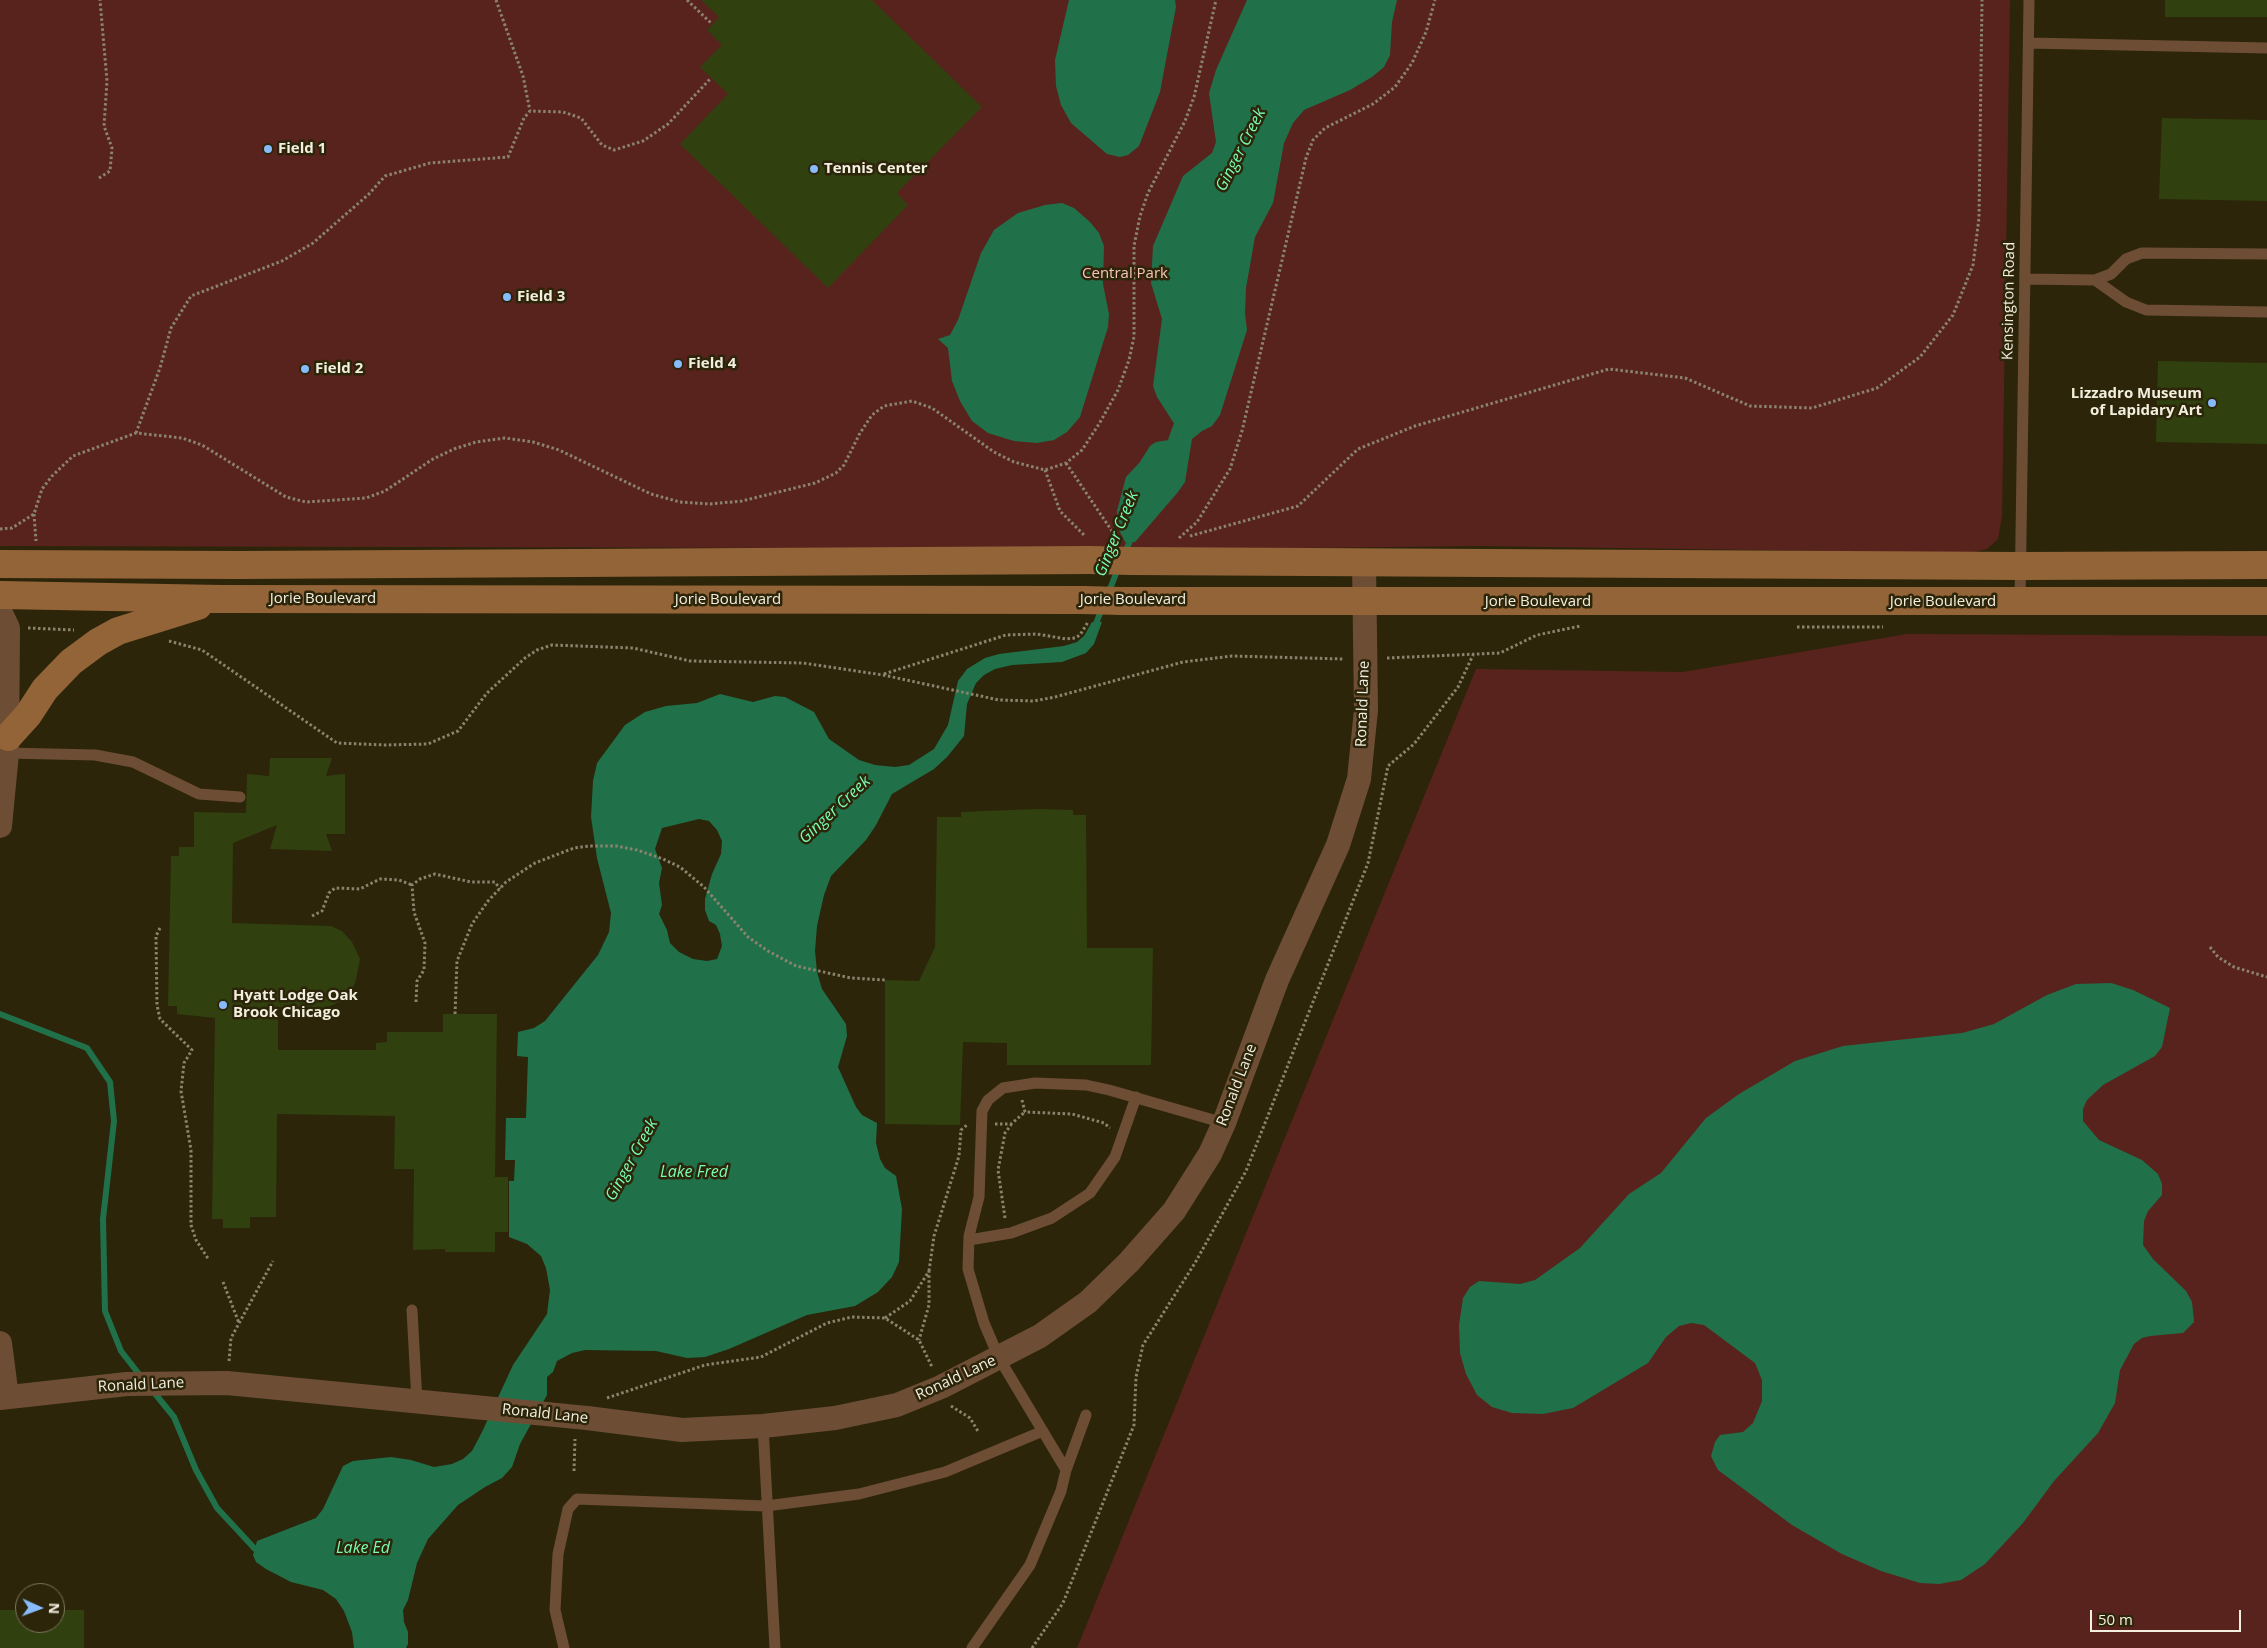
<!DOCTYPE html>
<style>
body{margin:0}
#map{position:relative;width:2267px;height:1648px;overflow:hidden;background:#2c250a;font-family:"Open Sans",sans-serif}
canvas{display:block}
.north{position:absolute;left:15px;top:1583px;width:50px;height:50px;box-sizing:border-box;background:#2c250a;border:1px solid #7c765f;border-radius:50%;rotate:92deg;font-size:14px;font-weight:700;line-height:20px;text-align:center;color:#f3efdf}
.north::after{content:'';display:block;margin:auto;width:18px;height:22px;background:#87bbfb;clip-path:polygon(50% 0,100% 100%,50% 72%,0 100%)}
.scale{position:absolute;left:2090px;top:1610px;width:151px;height:22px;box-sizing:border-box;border:2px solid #f3efdf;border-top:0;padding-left:6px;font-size:15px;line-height:18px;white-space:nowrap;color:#f3efdf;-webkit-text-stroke:4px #2c250a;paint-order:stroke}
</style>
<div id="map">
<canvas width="2267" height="1648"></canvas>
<div class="north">N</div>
<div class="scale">50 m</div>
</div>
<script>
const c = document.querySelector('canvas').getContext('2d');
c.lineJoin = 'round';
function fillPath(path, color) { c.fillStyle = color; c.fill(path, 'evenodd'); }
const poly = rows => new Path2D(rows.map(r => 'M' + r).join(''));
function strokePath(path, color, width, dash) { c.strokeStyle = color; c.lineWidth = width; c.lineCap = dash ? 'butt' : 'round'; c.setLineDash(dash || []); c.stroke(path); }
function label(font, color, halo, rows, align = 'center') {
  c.font = font + ' "Open Sans",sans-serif'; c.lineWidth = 5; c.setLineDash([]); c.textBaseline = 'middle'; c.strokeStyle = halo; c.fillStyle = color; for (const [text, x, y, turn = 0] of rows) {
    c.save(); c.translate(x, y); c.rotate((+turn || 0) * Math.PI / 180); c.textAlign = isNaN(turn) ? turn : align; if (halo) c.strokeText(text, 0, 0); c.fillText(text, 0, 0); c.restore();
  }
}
fillPath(poly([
 [0,0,2010,0,2002,516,1998,539,1987,549,1970,553,1478,546,1216,549,0,546],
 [1907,634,2267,636,2267,1648,1077,1648,1476,669,1683,672]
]), '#59231d');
fillPath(poly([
 [1069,0,1175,0,1176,7,1160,92,1139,146,1128,155,1120,157,1107,154,1071,123,1061,105,1056,86,1055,60],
 [1247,0,1397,0,1392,22,1390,55,1384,67,1372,77,1350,90,1304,110,1293,123,1284,143,1273,203,1255,237,1246,288,1245,314,1247,330,1220,415,1212,426,1202,431,1192,439,1185,482,1178,492,1135,542,1125,542,1117,526,1117,511,1126,477,1140,462,1150,446,1156,442,1169,440,1176,436,1177,428,1157,397,1153,386,1162,319,1151,283,1153,246,1183,176,1212,153,1216,142,1209,93,1216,70],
 [1062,203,1074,208,1090,222,1099,233,1104,246,1103,284,1109,314,1108,327,1080,417,1067,432,1054,440,1037,443,1014,441,988,433,972,421,960,401,952,381,948,348,938,339,950,335,958,320,981,253,994,230,1018,213,1045,205],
 [1092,622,1102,622,1094,644,1086,653,1062,662,1012,665,995,669,984,675,976,683,967,704,964,736,947,757,934,769,892,794,876,825,866,840,831,876,824,895,817,926,815,951,817,972,822,989,846,1024,847,1036,838,1067,856,1107,862,1115,877,1123,876,1143,880,1159,885,1168,896,1176,902,1209,899,1262,892,1277,878,1292,855,1306,807,1315,729,1349,705,1357,687,1358,656,1351,585,1350,572,1353,557,1361,553,1372,547,1377,547,1395,520,1444,512,1467,502,1478,485,1487,458,1505,428,1539,417,1563,408,1600,403,1610,404,1622,408,1632,408,1644,406,1648,354,1648,352,1632,344,1611,336,1599,323,1590,291,1582,266,1569,256,1562,253,1555,255,1549,257,1541,316,1518,323,1509,343,1466,353,1461,391,1457,411,1460,434,1467,452,1464,463,1459,472,1451,482,1432,513,1365,547,1314,550,1290,546,1268,541,1256,527,1244,509,1237,509,1181,514,1181,515,1160,505,1160,506,1118,526,1118,528,1057,517,1056,518,1032,534,1028,545,1021,598,955,609,932,611,913,597,858,591,817,593,781,597,763,625,725,645,712,666,706,697,703,720,694,753,702,775,696,785,697,814,712,829,739,859,760,875,765,895,767,909,765,934,749,948,725,958,681,967,669,985,658,999,654,1064,646,1077,642,1084,636],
 [699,819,709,821,717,830,722,841,721,854,712,874,705,899,705,910,709,921,716,925,720,934,722,946,717,959,707,961,693,959,679,952,670,943,667,930,659,914,662,905,659,883,662,868,655,849,662,828],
 [2111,983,2133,990,2170,1008,2162,1047,2155,1056,2103,1085,2087,1100,2083,1109,2083,1121,2099,1140,2142,1160,2158,1174,2162,1184,2162,1195,2148,1211,2144,1221,2143,1245,2153,1259,2186,1291,2192,1302,2194,1322,2183,1333,2150,1336,2142,1338,2134,1344,2120,1370,2115,1403,2098,1433,2054,1481,2023,1523,1985,1564,1961,1580,1939,1584,1920,1583,1881,1571,1842,1554,1792,1525,1718,1470,1711,1456,1715,1442,1720,1435,1743,1432,1753,1423,1762,1401,1762,1380,1755,1363,1704,1325,1691,1323,1679,1326,1666,1337,1648,1363,1573,1408,1543,1414,1512,1413,1492,1407,1477,1395,1466,1374,1460,1353,1459,1325,1463,1298,1470,1287,1479,1281,1520,1284,1535,1280,1580,1248,1629,1194,1661,1173,1706,1118,1739,1094,1795,1061,1843,1046,1962,1033,1994,1024,2047,995,2076,984]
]), '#207149');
strokePath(poly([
 [1169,446,1179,418],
 [1124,555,1133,534],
 [1108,594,1119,566],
 [1094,629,1102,608],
 [0,1014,87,1048,110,1082,114,1121,103,1219,105,1311,121,1351,142,1378],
 [152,1390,174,1417,196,1470,217,1508,255,1549]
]), '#207149', 6);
fillPath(poly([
 [701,0,872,0,982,107,897,193,908,205,828,288,680,144,728,94,700,67,722,45,707,30,719,17],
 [2165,0,2267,0,2267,17,2165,17],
 [2162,118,2267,120,2267,201,2159,199],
 [2158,361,2267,363,2267,444,2156,442],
 [270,758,332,758,326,776,345,774,345,834,326,834,332,851,270,849,277,825,233,843,232,923,331,926,342,931,352,942,360,959,356,980,353,988,342,1000,325,1009,278,1007,278,1050,376,1050,376,1043,387,1042,387,1032,443,1032,443,1014,497,1014,495,1177,508,1177,508,1232,495,1232,495,1252,445,1252,445,1249,413,1250,414,1169,394,1169,395,1116,277,1114,276,1217,250,1217,250,1228,223,1228,223,1219,212,1219,215,1018,177,1014,177,1006,168,1006,171,856,179,856,179,847,194,847,194,812,246,813,247,774,269,776],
 [1037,809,1073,810,1073,815,1086,815,1087,948,1153,948,1151,1065,1007,1065,1007,1043,963,1042,960,1125,885,1124,885,980,919,981,935,947,937,817,961,817,961,812],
 [0,1610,25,1610,25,1623,55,1623,55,1610,84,1610,84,1648,0,1648]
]), '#30400e');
strokePath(poly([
 [496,0,523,76,530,111],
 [687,0,712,24],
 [99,178,110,171,112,148,104,126,107,81,100,0],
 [136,433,160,368,171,328,191,296,282,261,313,243,369,194,385,176,430,163,508,157,524,118,530,111,563,112,581,118,602,145,614,150,643,141,668,124,711,78],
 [1066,463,1116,537],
 [1045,470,1060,511,1085,536],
 [34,514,36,541],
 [0,529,12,528,34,514,42,489,52,476,73,456,136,433,182,438,202,445,286,497,306,502,366,498,385,491,433,459,454,449,476,442,505,438,533,442,559,450,651,494,680,502,710,504,742,501,815,483,836,473,844,465,860,433,872,415,884,406,912,401,932,408,994,452,1014,462,1045,470,1066,463,1082,450,1099,424,1118,390,1129,360,1134,337,1134,246,1140,216,1148,193,1185,121,1194,97,1216,0],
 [1190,536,1298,506,1358,449,1415,426,1609,369,1685,378,1750,406,1812,408,1877,388,1920,357,1953,315,1973,265,1979,218,1982,0],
 [1179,538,1197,522,1230,469,1242,431,1306,158,1313,140,1325,128,1373,104,1395,87,1412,63,1426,32,1435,0],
 [1797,627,1883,627],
 [28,628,74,630],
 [169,641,202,650,337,743,385,745,428,744,458,731,487,693,525,658,537,650,552,645,633,648,690,661,803,663,883,675,999,700,1034,701,1055,697,1183,662,1232,656,1343,659],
 [1387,658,1500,653,1537,635,1581,626],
 [884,674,1006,635,1037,634,1066,639,1075,638,1080,635,1088,622],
 [312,916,322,911,329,893,335,888,360,889,380,879,399,880,412,885],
 [160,928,156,936,157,1005,160,1019,192,1050,184,1063,181,1091,191,1150,191,1225,196,1240,209,1260],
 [2210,947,2218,957,2234,967,2267,977],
 [416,1002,417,981,424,970,425,943,414,912,412,885,420,879,435,874,471,882,495,882,500,889],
 [455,1014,457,961,472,924,488,901,506,882,535,863,574,848,589,846,616,846,637,850,663,859,680,867,704,887,748,937,768,951,796,966,851,978,885,980],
 [1022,1100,1025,1112,1072,1114,1104,1123,1110,1128],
 [995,1124,1011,1124,1025,1112],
 [1005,1218,998,1170,1005,1133,1011,1125],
 [929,1271,934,1236,959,1156,961,1130,967,1125],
 [223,1282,239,1323],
 [885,1318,910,1301,929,1271,929,1305,919,1340],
 [229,1361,231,1338,273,1261],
 [607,1398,705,1365,761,1357,827,1323,852,1317,885,1318,919,1340,932,1367],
 [951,1406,970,1418,979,1433],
 [574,1471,575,1439],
 [1032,1648,1063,1603,1134,1425,1136,1377,1143,1345,1195,1263,1246,1171,1368,863,1388,766,1414,744,1458,687,1473,655]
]), '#8a846f', 3, [2.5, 2.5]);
strokePath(poly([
 [2029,43,2267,48],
 [2025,279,2095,280,2111,274,2126,259,2142,253,2267,254],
 [2095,280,2126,302,2146,310,2267,312],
 [2020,602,2029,0],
 [7,753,95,755,133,762,199,794,240,797],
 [969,1240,1011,1233,1052,1218,1090,1193,1115,1157,1136,1097],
 [412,1310,417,1402],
 [763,1426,775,1648],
 [1066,1470,1086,1415],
 [564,1648,555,1610,558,1554,568,1509,577,1499,766,1506,859,1494,945,1472,1043,1431],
 [972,1648,1030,1565,1061,1491,1066,1470,999,1358,984,1323,968,1269,969,1236,979,1197,982,1111,988,1100,1003,1088,1035,1083,1086,1085,1109,1090,1224,1123]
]), '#6d4e34', 11);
strokePath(poly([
 [0,611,8,628,7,753,0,826],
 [0,1343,7,1397],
 [0,1398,127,1384,227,1383,587,1418,682,1430,763,1426,835,1418,897,1405,941,1387,1040,1336,1088,1302,1129,1262,1174,1211,1210,1154,1224,1123,1277,980,1338,845,1359,779,1366,710,1364,562]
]), '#6d4e34', 24);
strokePath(poly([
 [1132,561,2021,566,2267,565],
 [0,564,238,565,1089,560],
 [0,595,222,599,1083,600],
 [1121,601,2267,601],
 [8,737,28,715,45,689,71,662,98,642,118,631,198,606]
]), '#946439', 28);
strokePath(poly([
 [1089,560,1132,561],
 [1083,600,1121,601]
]), '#946439', 28);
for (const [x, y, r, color] of [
 [268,149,5,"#87bbfb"],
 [814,169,5,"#87bbfb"],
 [507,297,5,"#87bbfb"],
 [678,364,5,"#87bbfb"],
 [305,369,5,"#87bbfb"],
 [2212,403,5,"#87bbfb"],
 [223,1005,5,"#87bbfb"]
]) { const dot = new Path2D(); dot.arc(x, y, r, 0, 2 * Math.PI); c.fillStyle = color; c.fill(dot); strokePath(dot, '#2c250a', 2); }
label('bold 15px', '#f3efdf', '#2c250a', [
 ["Field 1",278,149],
 ["Tennis Center",824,169],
 ["Field 3",517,297],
 ["Field 4",688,364],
 ["Field 2",315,369],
 ["Lizzadro Museum",2202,394,"right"],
 ["of Lapidary Art",2202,411,"right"],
 ["Hyatt Lodge Oak",233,996],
 ["Brook Chicago",233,1013]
], 'left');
label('15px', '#fac4bc', '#2c250a', [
 ["Central Park",1125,274]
]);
label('15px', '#f3efdf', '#2c250a', [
 ["Kensington Road",2009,301,-89],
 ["Jorie Boulevard",323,599],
 ["Jorie Boulevard",728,600],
 ["Jorie Boulevard",1133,600],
 ["Jorie Boulevard",1538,602],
 ["Jorie Boulevard",1943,602],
 ["Ronald Lane",1363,704,-88],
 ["Ronald Lane",1237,1085,-69],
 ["Ronald Lane",956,1378,-25],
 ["Ronald Lane",141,1385,-3],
 ["Ronald Lane",545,1414,6]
]);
label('italic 16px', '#78fdb5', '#2c250a', [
 ["Ginger Creek",1241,150,-63],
 ["Ginger Creek",1117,534,-68],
 ["Ginger Creek",835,810,-43],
 ["Ginger Creek",632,1160,-61],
 ["Lake Fred",694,1172],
 ["Lake Ed",363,1548]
]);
</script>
